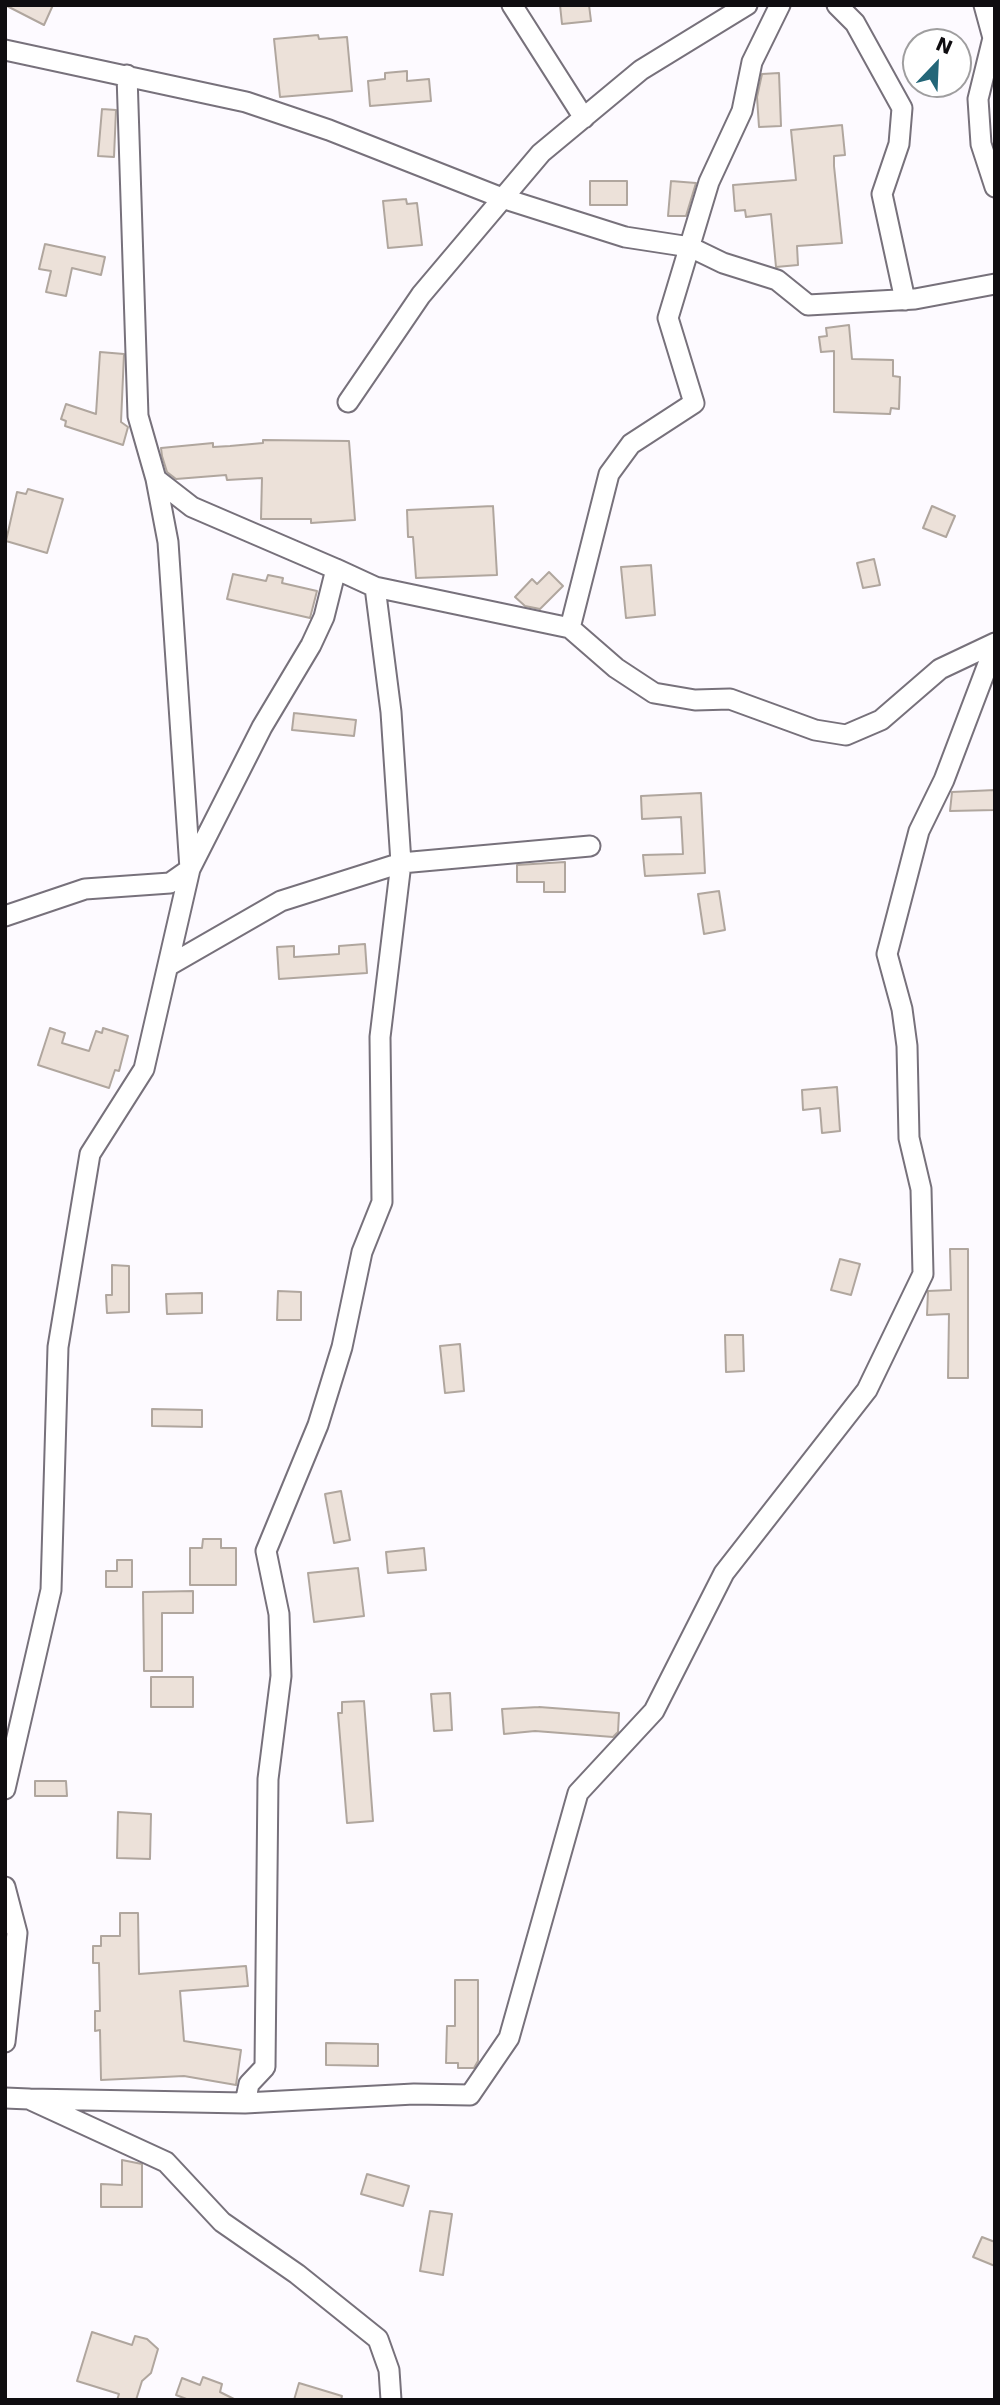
<!DOCTYPE html>
<style>
body{margin:0}
#map{position:relative;width:1000px;height:2405px;overflow:hidden;background:#fdfaff;font-family:"DejaVu Sans",sans-serif}
canvas{display:block}
.frame{position:absolute;inset:0;border:7px solid #0f0d10;pointer-events:none}
.north{position:absolute;left:902px;top:28px;width:70px;height:70px;box-sizing:border-box;background:#fff;border:2px solid #9f9e9f;border-radius:50%;rotate:23deg;font-size:19px;font-weight:700;line-height:28px;text-align:center;color:#0f0d10}
.north::after{content:'';display:block;margin:auto;width:24px;height:32px;background:#236678;clip-path:polygon(50% 0,100% 100%,50% 72%,0 100%)}
</style>
<div id="map">
<canvas width="1000" height="2405"></canvas>
<div class="frame"></div>
<div class="north">N</div>
</div>
<script>
const c = document.querySelector('canvas').getContext('2d');
c.lineJoin = 'round';
function fillPath(path, color) { c.fillStyle = color; c.fill(path, 'evenodd'); }
const poly = rows => new Path2D(rows.map(r => 'M' + r).join(''));
function strokePath(path, color, width, dash) { c.strokeStyle = color; c.lineWidth = width; c.lineCap = dash ? 'butt' : 'round'; c.setLineDash(dash || []); c.stroke(path); }
const building = poly([
 [5,5,53,5,44,25,5,5],
 [560,5,589,5,591,21,562,24,560,5],
 [318,35,319,39,347,37,352,91,280,97,274,39,318,35],
 [407,71,407,81,429,79,431,101,370,106,368,81,385,79,385,73,407,71],
 [779,73,781,126,759,127,757,97,762,74,779,73],
 [102,109,116,110,114,157,98,156,102,109],
 [842,125,845,155,834,156,834,166,842,243,797,246,798,265,776,267,771,214,746,217,745,210,735,211,733,185,796,180,791,130,842,125],
 [590,181,627,181,627,205,590,205,590,181],
 [671,181,696,183,686,216,668,216,671,181],
 [406,199,407,204,417,203,422,245,388,248,383,201,406,199],
 [45,244,105,257,101,275,72,268,66,296,46,292,51,271,39,269,45,244],
 [849,325,852,359,893,360,893,376,900,377,899,409,891,408,890,414,834,412,834,351,821,352,819,337,827,336,826,328,849,325],
 [100,352,124,354,121,422,128,427,123,445,65,426,66,421,61,419,66,404,96,414,100,352],
 [263,440,349,441,355,520,311,523,311,519,261,519,262,478,227,480,226,475,176,479,167,472,162,456,161,448,213,443,213,447,230,446,263,443,263,440],
 [28,489,63,499,47,553,6,541,17,492,26,494,28,489],
 [493,506,497,575,416,578,413,537,408,537,407,510,493,506],
 [932,506,955,516,946,537,923,528,932,506],
 [874,559,880,585,863,588,857,563,874,559],
 [651,565,655,615,626,618,621,567,651,565],
 [549,572,563,586,540,609,525,606,515,597,532,579,537,584,549,572],
 [233,574,266,581,268,575,283,578,282,583,317,591,310,618,227,599,233,574],
 [294,713,356,720,354,736,292,730,294,713],
 [995,790,995,810,950,811,952,792,995,790],
 [701,793,705,873,645,876,643,855,683,854,681,817,642,819,641,796,701,793],
 [565,862,565,892,544,892,544,882,517,882,517,865,565,862],
 [719,891,725,930,704,934,698,894,719,891],
 [365,944,367,973,279,979,277,947,294,946,294,957,339,954,339,946,365,944],
 [50,1028,65,1033,62,1043,89,1051,96,1031,102,1033,103,1028,128,1036,119,1071,115,1070,109,1088,38,1065,50,1028],
 [837,1087,840,1131,822,1133,820,1108,803,1110,802,1090,837,1087],
 [950,1249,968,1249,968,1378,948,1378,949,1314,927,1315,928,1291,951,1290,950,1249],
 [840,1259,860,1264,851,1295,831,1290,840,1259],
 [112,1265,129,1266,129,1312,107,1313,106,1295,112,1295,112,1265],
 [278,1291,301,1292,301,1320,277,1320,278,1291],
 [202,1293,202,1313,167,1314,166,1294,202,1293],
 [725,1335,743,1335,744,1371,726,1372,725,1335],
 [460,1344,464,1391,445,1393,440,1346,460,1344],
 [152,1409,202,1410,202,1427,152,1426,152,1409],
 [341,1491,350,1540,334,1543,325,1494,341,1491],
 [203,1539,221,1539,221,1548,236,1548,236,1585,190,1585,190,1548,202,1548,203,1539],
 [424,1548,426,1570,388,1573,386,1552,424,1548],
 [117,1560,132,1560,132,1587,106,1587,106,1571,117,1571,117,1560],
 [358,1568,364,1616,314,1622,308,1573,358,1568],
 [193,1591,193,1613,162,1613,162,1671,144,1671,143,1592,193,1591],
 [151,1677,193,1677,193,1707,151,1707,151,1677],
 [450,1693,452,1730,434,1731,431,1694,450,1693],
 [364,1701,373,1821,347,1823,338,1713,342,1713,342,1702,364,1701],
 [539,1707,619,1713,618,1732,613,1737,535,1731,504,1734,502,1709,539,1707],
 [35,1781,66,1781,67,1796,35,1796,35,1781],
 [118,1812,151,1814,150,1859,117,1858,118,1812],
 [120,1913,138,1913,139,1974,246,1966,248,1986,180,1991,184,2041,241,2050,236,2085,184,2076,101,2080,100,2030,95,2031,95,2011,100,2011,99,1963,93,1963,93,1946,101,1946,101,1936,120,1936,120,1913],
 [455,1980,478,1980,478,2061,474,2068,458,2068,458,2063,446,2063,447,2026,455,2026,455,1980],
 [326,2043,378,2044,378,2066,326,2065,326,2043],
 [122,2160,142,2164,142,2207,101,2207,101,2184,122,2185,122,2160],
 [367,2174,409,2186,403,2206,361,2194,367,2174],
 [430,2211,452,2214,443,2275,420,2271,430,2211],
 [982,2237,995,2242,995,2266,973,2257,982,2237],
 [92,2332,132,2345,135,2336,147,2339,158,2349,151,2373,142,2381,136,2400,117,2400,119,2394,77,2381,92,2332],
 [203,2377,222,2384,220,2392,236,2400,189,2400,176,2395,182,2378,200,2385,203,2377],
 [299,2383,342,2396,341,2400,294,2400,299,2383]
]);
fillPath(building, '#ece1d9');
strokePath(building, '#b0a69e', 2);
const minor = poly([
 [512,5,584,118],
 [837,5,855,23,902,108,899,144,882,194,905,300],
 [984,5,993,38,978,99,981,144,995,187],
 [5,50,246,102,329,130,502,198,625,237,690,247,723,263,777,280,808,305,915,299,995,284],
 [127,75,138,416,156,479,192,507,336,569],
 [348,402,421,295,541,153,641,70,747,5],
 [570,628,616,668,654,693,695,700,730,699,815,730,846,735,881,720,940,669,995,643],
 [5,916,85,889,170,883,190,869,168,542,156,479],
 [168,966,281,901,401,863,590,846],
 [5,1789,51,1590,58,1347,90,1154,144,1069,190,869,262,727,311,645,324,617,336,569,375,587,570,628,609,474,631,444,694,403,668,318,709,182,742,111,752,62,780,5],
 [5,1887,17,1933,5,2042],
 [5,2098,29,2099,166,2162,222,2222,297,2274,378,2339,389,2370,391,2400],
 [29,2099,245,2103,414,2094,470,2095,509,2038,578,1793,654,1711,724,1573,867,1390,923,1274,921,1189,909,1138,907,1046,902,1009,887,954,919,831,944,780,988,664,995,653],
 [245,2103,249,2084,265,2067,268,1779,281,1676,279,1614,266,1551,318,1425,342,1347,362,1252,382,1202,380,1037,401,863,391,712,375,587]
]);
strokePath(minor, '#77717b', 23);
strokePath(minor, '#fff', 19);
</script>
